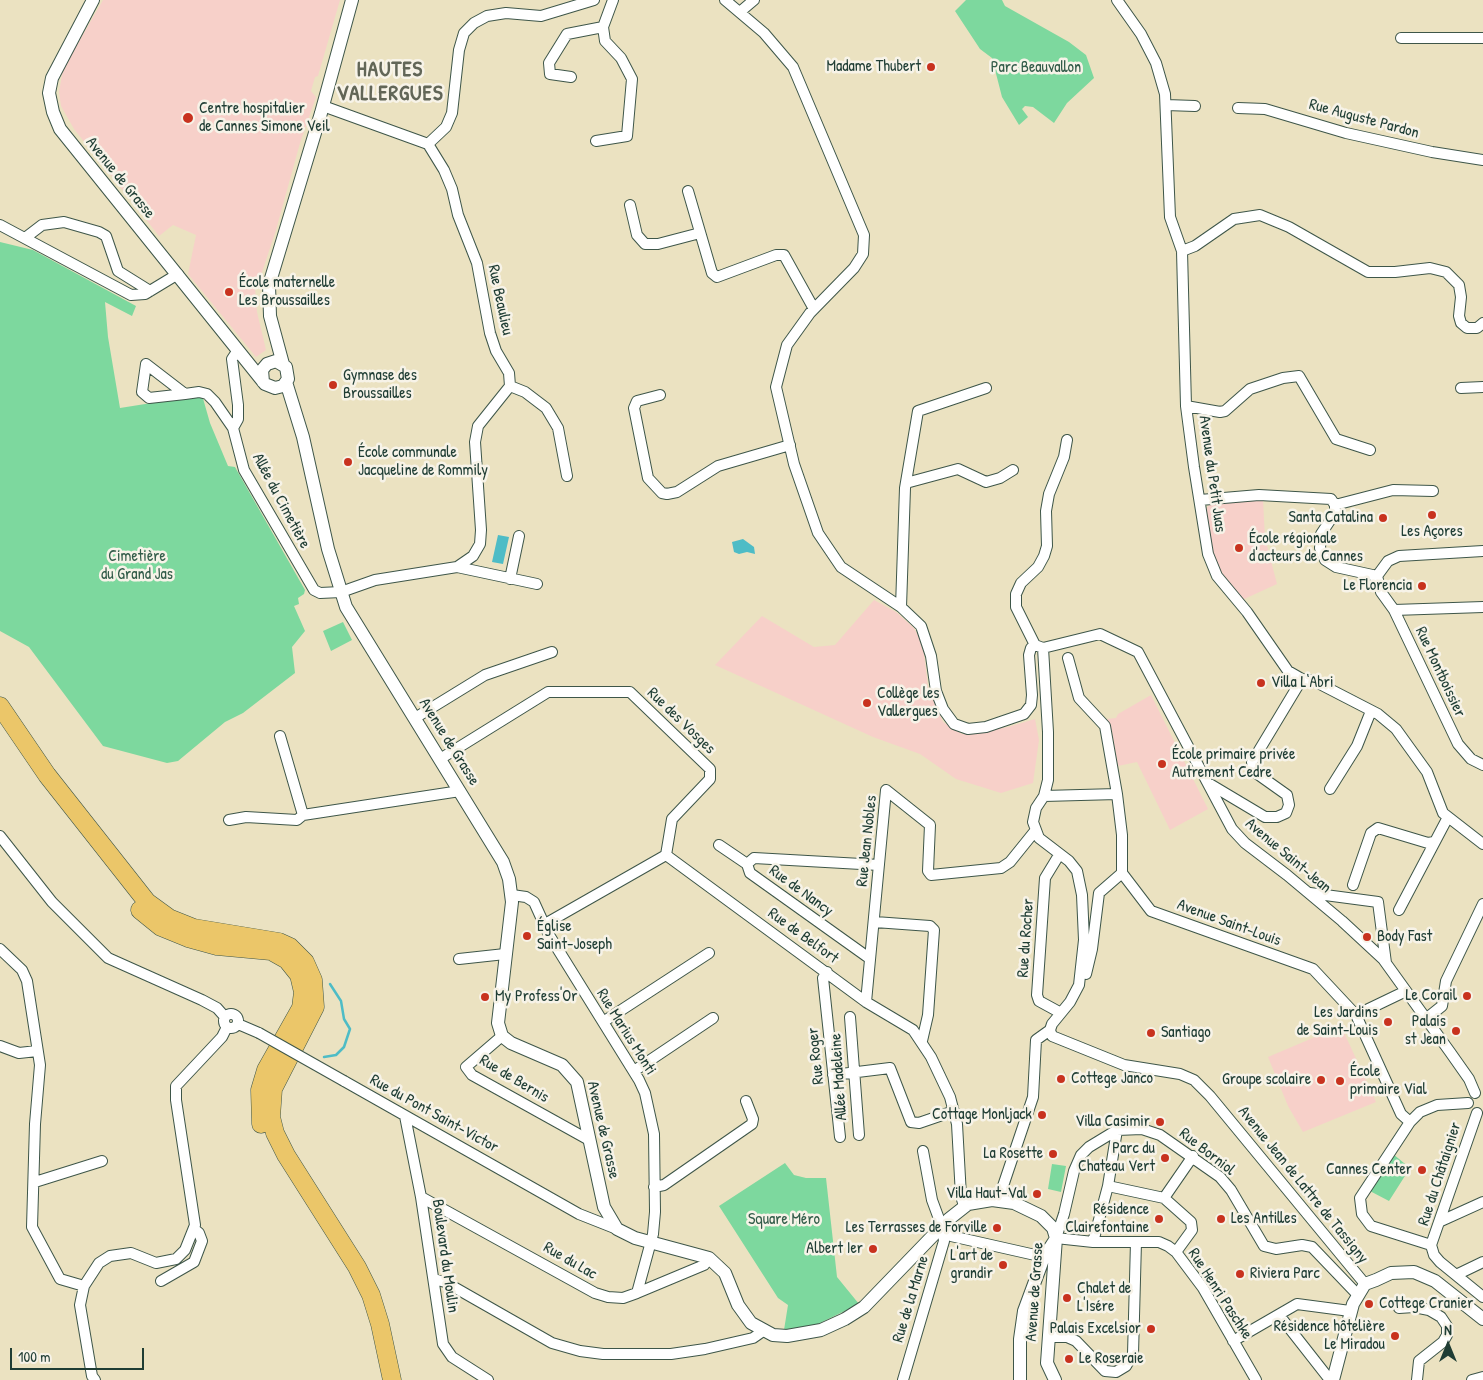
<!DOCTYPE html>
<meta charset="utf-8">
<style>
body{margin:0}
#map{position:relative;width:1483px;height:1380px;overflow:hidden;background:#ebe2c1;font-family:"Patrick Hand",sans-serif}
canvas{display:block}
.north{position:absolute;left:1423px;top:1320px;width:50px;height:50px;-webkit-text-stroke:4px #f7f3e8;paint-order:stroke;rotate:0deg;font-size:14px;font-weight:700;line-height:20px;text-align:center;color:#1f3d34}
.north::after{content:'';display:block;margin:auto;width:18px;height:22px;background:#1f3d34;clip-path:polygon(50% 0,100% 100%,50% 72%,0 100%)}
.scale{position:absolute;left:10px;top:1348px;width:134px;height:22px;box-sizing:border-box;border:2px solid #1f3d34;border-top:0;padding-left:6px;font-size:15px;line-height:18px;white-space:nowrap;color:#1f3d34;-webkit-text-stroke:4px #f7f3e8;paint-order:stroke}
</style>
<div id="map">
<canvas width="1483" height="1380"></canvas>
<div class="north">N</div>
<div class="scale">100 m</div>
</div>
<script>
const c = document.querySelector('canvas').getContext('2d');
c.lineJoin = 'round';
function fillPath(path, color) { c.fillStyle = color; c.fill(path, 'evenodd'); }
const poly = rows => new Path2D(rows.map(r => 'M' + r).join(''));
function strokePath(path, color, width, dash) { c.strokeStyle = color; c.lineWidth = width; c.lineCap = dash ? 'butt' : 'round'; c.setLineDash(dash || []); c.stroke(path); }
function label(font, color, halo, rows, align = 'center') {
  c.font = font + ' "Patrick Hand",sans-serif'; c.lineWidth = 5; c.setLineDash([]); c.textBaseline = 'middle'; c.strokeStyle = halo; c.fillStyle = color; for (const [text, x, y, turn = 0] of rows) {
    c.save(); c.translate(x, y); c.rotate((+turn || 0) * Math.PI / 180); c.textAlign = isNaN(turn) ? turn : align; if (halo) c.strokeText(text, 0, 0); c.fillText(text, 0, 0); c.restore();
  }
}
fillPath(poly([
 [103,0,340,0,318,76,315,77,311,91,316,97,300,143,276,230,257,287,255,288,257,312,266,350,256,357,188,274,196,235,173,225,159,236,74,129,61,106,59,92,63,69],
 [1263,500,1265,538,1277,584,1242,600,1224,581,1214,557,1205,510,1211,503],
 [874,600,896,612,914,628,923,645,928,687,943,722,962,734,1008,727,1035,719,1039,740,1033,783,1001,793,956,779,920,754,873,737,715,665,762,616,814,647,835,645],
 [1151,695,1208,809,1170,830,1137,762,1118,766,1112,732,1107,719,1116,718,1118,714],
 [1341,1026,1376,1102,1303,1132,1288,1106,1268,1057]
]), '#f7d0c9');
fillPath(poly([
 [966,0,1002,0,1005,6,1069,42,1086,55,1094,78,1067,103,1054,123,1033,107,1025,106,1022,109,1028,117,1019,125,1002,97,992,58,980,49,955,11],
 [0,242,33,250,136,306,132,316,105,302,108,337,120,408,202,395,210,423,228,466,235,467,305,590,304,594,298,598,299,604,294,606,305,631,292,647,295,673,243,713,225,722,178,761,167,763,103,746,29,647,0,631],
 [343,622,352,640,331,651,323,631],
 [1393,1154,1410,1168,1389,1201,1368,1190],
 [785,1163,794,1175,806,1178,826,1178,837,1277,859,1304,818,1324,784,1330,788,1305,778,1298,719,1206],
 [1052,1164,1066,1166,1061,1192,1048,1189]
]), '#7dd89e');
fillPath(poly([
 [498,535,509,537,503,564,492,562],
 [743,539,754,547,755,554,747,552,739,554,734,552,732,542]
]), '#4ebcc6');
strokePath(poly([
 [324,1057,336,1055,344,1047,350,1029,344,1019,341,1001,330,984]
]), '#4ebcc6', 2.5);
const minor = poly([
 [725,0,764,33,793,67,864,235,863,254,854,268,810,313,787,345,776,387,794,464,818,533,841,567,901,607,921,626,931,656,936,691,943,709,954,724,968,729,986,727,1024,714,1031,705,1032,695,1029,655,1031,648,1035,645,1043,648],
 [1117,0,1141,34,1156,63,1165,94,1170,217,1182,251,1186,406,1194,467,1208,554,1217,576,1247,612,1288,671,1302,679,1314,681,1378,714,1396,729,1427,772,1443,813,1483,844],
 [741,11,754,0],
 [1401,38,1483,38],
 [571,77,550,74,549,63,567,34,603,27],
 [1166,105,1195,106],
 [323,106,428,144],
 [1238,108,1265,109,1346,133,1432,152,1483,160],
 [596,141,627,136,632,79,621,58,605,41,603,27,613,0],
 [428,144,446,127,452,113,459,50,464,33,474,23,487,16,506,13,541,16,594,0],
 [688,191,712,273,717,277,776,255,784,255,814,309],
 [630,205,637,235,645,244,658,244,700,233],
 [0,225,131,295,145,294,178,274],
 [25,238,42,225,64,222,99,232,106,236,118,271,150,291],
 [1182,251,1195,246,1234,219,1260,215,1289,227,1368,272,1395,272,1430,268,1446,272,1459,285,1461,297,1459,316,1461,323,1467,328,1477,328,1483,323],
 [510,386,525,392,546,408,558,428,567,476],
 [1461,388,1483,387],
 [185,394,146,364,142,392,149,398,185,394,199,392,207,394,215,402,233,428,244,470,314,590,320,593,341,592,375,580,457,567,473,556,480,544,481,530,475,442,478,426,510,386,509,373,496,351,490,333,477,263,458,215,452,189,444,170,428,144],
 [660,395,637,401,634,408,648,478,662,493,667,494,677,492,718,466,790,445],
 [1186,406,1220,412,1225,411,1250,389,1283,378,1299,376,1336,439,1370,450],
 [233,428,238,419,238,405,232,359,238,350],
 [906,483,958,469,986,482,1000,478,1013,470],
 [1200,500,1259,495,1331,499,1335,505,1335,513,1321,534,1320,548,1325,560,1336,567,1377,576],
 [1335,505,1393,490,1433,491],
 [457,567,537,584],
 [1377,576,1381,592,1394,610,1458,744,1471,759,1483,765],
 [1377,576,1388,561,1399,556,1483,551],
 [510,579,519,536],
 [901,607,905,488,918,411,986,388],
 [1394,610,1483,607],
 [1035,645,1016,607,1016,594,1021,583,1038,567,1044,556,1047,546,1046,511,1049,494,1064,457,1067,440],
 [1043,648,1048,732,1048,780,1044,796,1036,808,1033,822,1039,838,1069,861,1077,871,1082,895,1084,940,1079,985,1070,1002,1052,1024,1050,1030,1052,1036,1124,1065,1180,1074,1194,1080,1210,1096,1365,1284],
 [1043,648,1100,634,1138,652,1232,829,1245,843,1287,875,1342,921,1383,959,1450,1052,1469,1079,1475,1093],
 [1068,658,1079,698,1105,726,1117,794],
 [415,718,485,675,552,652],
 [280,736,303,815,460,791],
 [440,759,548,692,630,692,710,769,710,779,672,819,666,855,545,924],
 [1208,783,1265,817,1277,817,1286,813,1289,805,1287,795,1256,773,1253,769,1252,762,1302,679],
 [1330,789,1357,746,1371,711],
 [1044,796,1117,794,1122,835,1122,873,1151,911,1313,969,1356,1015,1401,1114,1410,1122],
 [229,820,246,817,297,820,303,815],
 [0,836,52,902,108,958,202,1000,217,1008,225,1017],
 [719,845,747,864,750,873,869,958],
 [666,855,866,1002,913,1030,931,1057,950,1097,957,1124,961,1196,964,1206],
 [1059,855,1045,878,1037,995,1039,1001,1061,1013],
 [747,864,754,858,879,865],
 [1353,885,1371,833,1378,828,1428,843,1434,842],
 [1310,893,1378,902,1386,963],
 [512,895,526,897,534,902,549,935,639,1080,645,1093,654,1134,655,1212,653,1234,637,1293],
 [1399,910,1448,817],
 [875,922,930,926,934,930,928,1015,922,1041],
 [0,949,22,970,27,981,40,1065,35,1124,32,1227,60,1279,84,1286],
 [459,959,505,954],
 [827,972,823,978,840,1137],
 [1086,974,1092,949,1099,893,1122,873],
 [866,1002,886,790,930,825,928,871,931,875,1001,868,1010,862,1035,831],
 '224 1021a7 7 0 1 1 14 0a7 7 0 1 1-14 0Z',
 [1356,1015,1406,991],
 [850,1017,859,1135],
 [1427,1018,1442,1006,1446,981,1483,904],
 [603,1022,709,953],
 [238,1024,259,1033],
 [502,1036,466,1067,472,1075,589,1140],
 [0,1046,19,1053,37,1051],
 [634,1071,713,1018],
 [833,1075,890,1068,911,1122,919,1123,954,1111],
 [344,1081,579,1214,617,1229],
 [405,1116,421,1197,443,1344,452,1357,488,1380],
 [35,1182,102,1161],
 [1108,1186,1164,1198],
 [654,1187,664,1185,752,1124,753,1119,746,1101],
 [421,1197,595,1293,608,1297,623,1298,637,1293,704,1265,709,1258],
 [1000,1200,1001,1192,1033,1097,1036,1040,1050,1030],
 [1441,1221,1483,1202],
 [942,1227,951,1236,1044,1257],
 [1093,1242,1108,1186,1117,1130],
 [1431,1245,1371,1226,1362,1214,1360,1198,1410,1122,1420,1112,1437,1105,1468,1103],
 [1431,1245,1477,1113],
 [1431,1245,1434,1255,1440,1262,1483,1297],
 [1176,1252,1192,1230,1191,1222,1164,1198,1193,1156],
 [1456,1275,1483,1262],
 [434,1279,445,1282,552,1343,580,1351,603,1354,671,1354,705,1349,753,1338,763,1331],
 [161,1281,194,1262,202,1241,199,1233,194,1229],
 [1399,1308,1414,1307,1429,1310,1441,1317,1447,1326,1447,1335,1443,1342,1419,1361,1417,1380],
 [1279,1315,1330,1380],
 [1048,1337,1067,1337,1076,1341,1105,1371,1116,1372,1126,1366,1133,1354,1136,1242],
 [1233,1341,1297,1304,1350,1311],
 [95,1380,92,1376,80,1305,84,1286,99,1263,110,1256,131,1253,156,1263,176,1259,185,1250,195,1225,176,1100,176,1086,222,1037,227,1027],
 [903,1380,944,1241,942,1227,932,1200,923,1151],
 [1256,1380,1203,1288,1176,1252,1168,1246,1159,1242,1093,1242,1056,1238,1064,1214,1074,1171,1081,1155,1089,1147,1117,1130,1142,1129,1160,1135,1220,1177,1231,1190,1264,1246,1276,1249,1302,1245,1312,1247,1357,1294],
 [1472,1380,1483,1377]
]);
const tertiary = poly([
 [93,0,52,78,49,93,53,112,60,129,265,384,275,388,283,386,288,379,286,367,276,361,267,364,262,370,263,382],
 [283,364,270,316,269,285,321,113,352,0],
 [286,382,303,437,328,549,346,607,503,862,509,879,512,902,498,1023,502,1036,511,1043,562,1065,577,1082,604,1207,617,1229,635,1238,709,1258,725,1273,738,1305,751,1323,773,1335,787,1336,821,1330,845,1319,864,1307,949,1219,968,1204,992,1200,1014,1203,1041,1216,1053,1228,1056,1238,1047,1363,1055,1380],
 [1020,1380,1020,1339,1024,1311,1044,1257,1055,1240],
 [1333,1380,1353,1304,1365,1284,1376,1280,1391,1273,1414,1272,1435,1281,1483,1319]
]);
const trunk = poly([
 [0,706,47,775,147,902,169,918,194,928,279,942,290,947,305,962,313,980,315,1007,273,1089,271,1117,275,1133,286,1155,357,1267,371,1295,380,1324,392,1380],
 [140,910,161,927,188,938,217,946,271,951,287,960,299,975,303,992,301,1008,266,1070,260,1090,261,1124]
]);
strokePath(minor, '#3e5649', 12);
strokePath(tertiary, '#3e5649', 14);
strokePath(trunk, '#3e5649', 19);
strokePath(minor, '#fff', 10);
strokePath(tertiary, '#fff', 12);
strokePath(trunk, '#ebc669', 18);
const minorBridge = poly([
 [259,1033,344,1081]
]);
strokePath(minorBridge, '#3e5649', 12, []);
strokePath(minorBridge, '#fff', 10);
for (const [x, y, r, color] of [
 [931,67,5,"#c8321e"],
 [188,118,6,"#c8321e"],
 [229,292,5,"#c8321e"],
 [333,385,5,"#c8321e"],
 [348,462,5,"#c8321e"],
 [1432,515,5,"#c8321e"],
 [1383,518,5,"#c8321e"],
 [1239,548,5,"#c8321e"],
 [1422,586,5,"#c8321e"],
 [1261,683,5,"#c8321e"],
 [867,703,5,"#c8321e"],
 [1162,764,5,"#c8321e"],
 [527,936,5,"#c8321e"],
 [1367,937,5,"#c8321e"],
 [1467,996,5,"#c8321e"],
 [485,997,5,"#c8321e"],
 [1388,1022,5,"#c8321e"],
 [1456,1031,5,"#c8321e"],
 [1151,1033,5,"#c8321e"],
 [1061,1079,5,"#c8321e"],
 [1321,1080,5,"#c8321e"],
 [1340,1081,5,"#c8321e"],
 [1042,1115,5,"#c8321e"],
 [1160,1122,5,"#c8321e"],
 [1053,1154,5,"#c8321e"],
 [1165,1158,5,"#c8321e"],
 [1422,1170,5,"#c8321e"],
 [1037,1194,5,"#c8321e"],
 [1159,1219,5,"#c8321e"],
 [1221,1219,5,"#c8321e"],
 [997,1228,5,"#c8321e"],
 [873,1249,5,"#c8321e"],
 [1003,1265,5,"#c8321e"],
 [1240,1274,5,"#c8321e"],
 [1067,1298,5,"#c8321e"],
 [1369,1304,5,"#c8321e"],
 [1151,1329,5,"#c8321e"],
 [1395,1336,5,"#c8321e"],
 [1069,1359,5,"#c8321e"]
]) { const dot = new Path2D(); dot.arc(x, y, r, 0, 2 * Math.PI); c.fillStyle = color; c.fill(dot); strokePath(dot, '#f7f3e8', 2); }
label('16px', '#1f3d34', '#f7f3e8', [
 ["Madame Thubert",921,67],
 ["Centre hospitalier",199,109,"left"],
 ["de Cannes Simone Veil",199,127,"left"],
 ["École maternelle",239,283,"left"],
 ["Les Broussailles",239,301,"left"],
 ["Gymnase des",343,376,"left"],
 ["Broussailles",343,394,"left"],
 ["École communale",358,453,"left"],
 ["Jacqueline de Rommily",358,471,"left"],
 ["Santa Catalina",1373,518],
 ["Les Açores",1432,532,"center"],
 ["École régionale",1249,539,"left"],
 ["d'acteurs de Cannes",1249,557,"left"],
 ["Le Florencia",1412,586],
 ["Villa L‘Abri",1271,683,"left"],
 ["Collège les",877,694,"left"],
 ["Vallergues",877,712,"left"],
 ["École primaire privée",1172,755,"left"],
 ["Autrement Cedre",1172,773,"left"],
 ["Église",537,927,"left"],
 ["Saint-Joseph",537,945,"left"],
 ["Body Fast",1377,937,"left"],
 ["Le Corail",1457,996],
 ["My Profess'Or",495,997,"left"],
 ["Les Jardins",1378,1013],
 ["de Saint-Louis",1378,1031],
 ["Palais",1446,1022],
 ["st Jean",1446,1040],
 ["Santiago",1161,1033,"left"],
 ["École",1350,1072,"left"],
 ["primaire Vial",1350,1090,"left"],
 ["Cottege Janco",1071,1079,"left"],
 ["Groupe scolaire",1311,1080],
 ["Cottage Monljack",1032,1115],
 ["Villa Casimir",1150,1122],
 ["Parc du",1155,1149],
 ["Chateau Vert",1155,1167],
 ["La Rosette",1043,1154],
 ["Cannes Center",1412,1170],
 ["Villa Haut-Val",1027,1194],
 ["Résidence",1149,1210],
 ["Clairefontaine",1149,1228],
 ["Les Antilles",1231,1219,"left"],
 ["Les Terrasses de Forville",987,1228],
 ["Albert Ier",863,1249],
 ["L'art de",993,1256],
 ["grandir",993,1274],
 ["Riviera Parc",1250,1274,"left"],
 ["Chalet de",1077,1289,"left"],
 ["L'Isére",1077,1307,"left"],
 ["Cottege Cranier",1379,1304,"left"],
 ["Résidence hôtelière",1385,1327],
 ["Le Miradou",1385,1345],
 ["Palais Excelsior",1141,1329],
 ["Le Roseraie",1079,1359,"left"]
], 'right');
label('16px', '#325c49', '#f7f3e8', [
 ["Parc Beauvallon",1036,68],
 ["Cimetière",137,557],
 ["du Grand Jas",137,575],
 ["Square Méro",784,1220]
]);
label('16px', '#1f3d34', '#f7f3e8', [
 ["Rue Auguste Pardon",1364,119,15],
 ["Avenue de Grasse",120,178,51],
 ["Rue Beaulieu",500,300,78],
 ["Avenue du Petit Juas",1212,474,82],
 ["Allée du Cimetière",281,501,62],
 ["Rue Montboissier",1440,672,65],
 ["Rue des Vosges",681,721,44],
 ["Avenue de Grasse",449,742,58],
 ["Rue Jean Nobles",867,841,-84],
 ["Avenue Saint-Jean",1288,856,40],
 ["Rue de Nancy",801,891,36],
 ["Avenue Saint-Louis",1229,923,20],
 ["Rue de Belfort",803,936,36],
 ["Rue du Rocher",1026,938,-86],
 ["Rue Marius Monti",626,1032,58],
 ["Rue Roger",816,1056,-96],
 ["Allée Madeleine",839,1077,-94],
 ["Rue de Bernis",514,1079,31],
 ["Rue du Pont Saint-Victor",434,1114,29],
 ["Avenue de Grasse",603,1130,77],
 ["Rue Borniol",1207,1152,38],
 ["Rue du Châtaignier",1440,1174,-72],
 ["Avenue Jean de Lattre de Tassigny",1303,1185,51],
 ["Boulevard du Moulin",445,1256,82],
 ["Rue du Lac",570,1261,30],
 ["Avenue de Grasse",1035,1292,-86],
 ["Rue Henri Paschke",1220,1294,57],
 ["Rue de la Marne",911,1299,-73]
]);
c.letterSpacing = '1px';
label('bold 21px', '#626657', '#f7f3e8', [
 ["HAUTES",390,70],
 ["VALLERGUES",390,94]
]);
c.letterSpacing = '0px';
</script>
